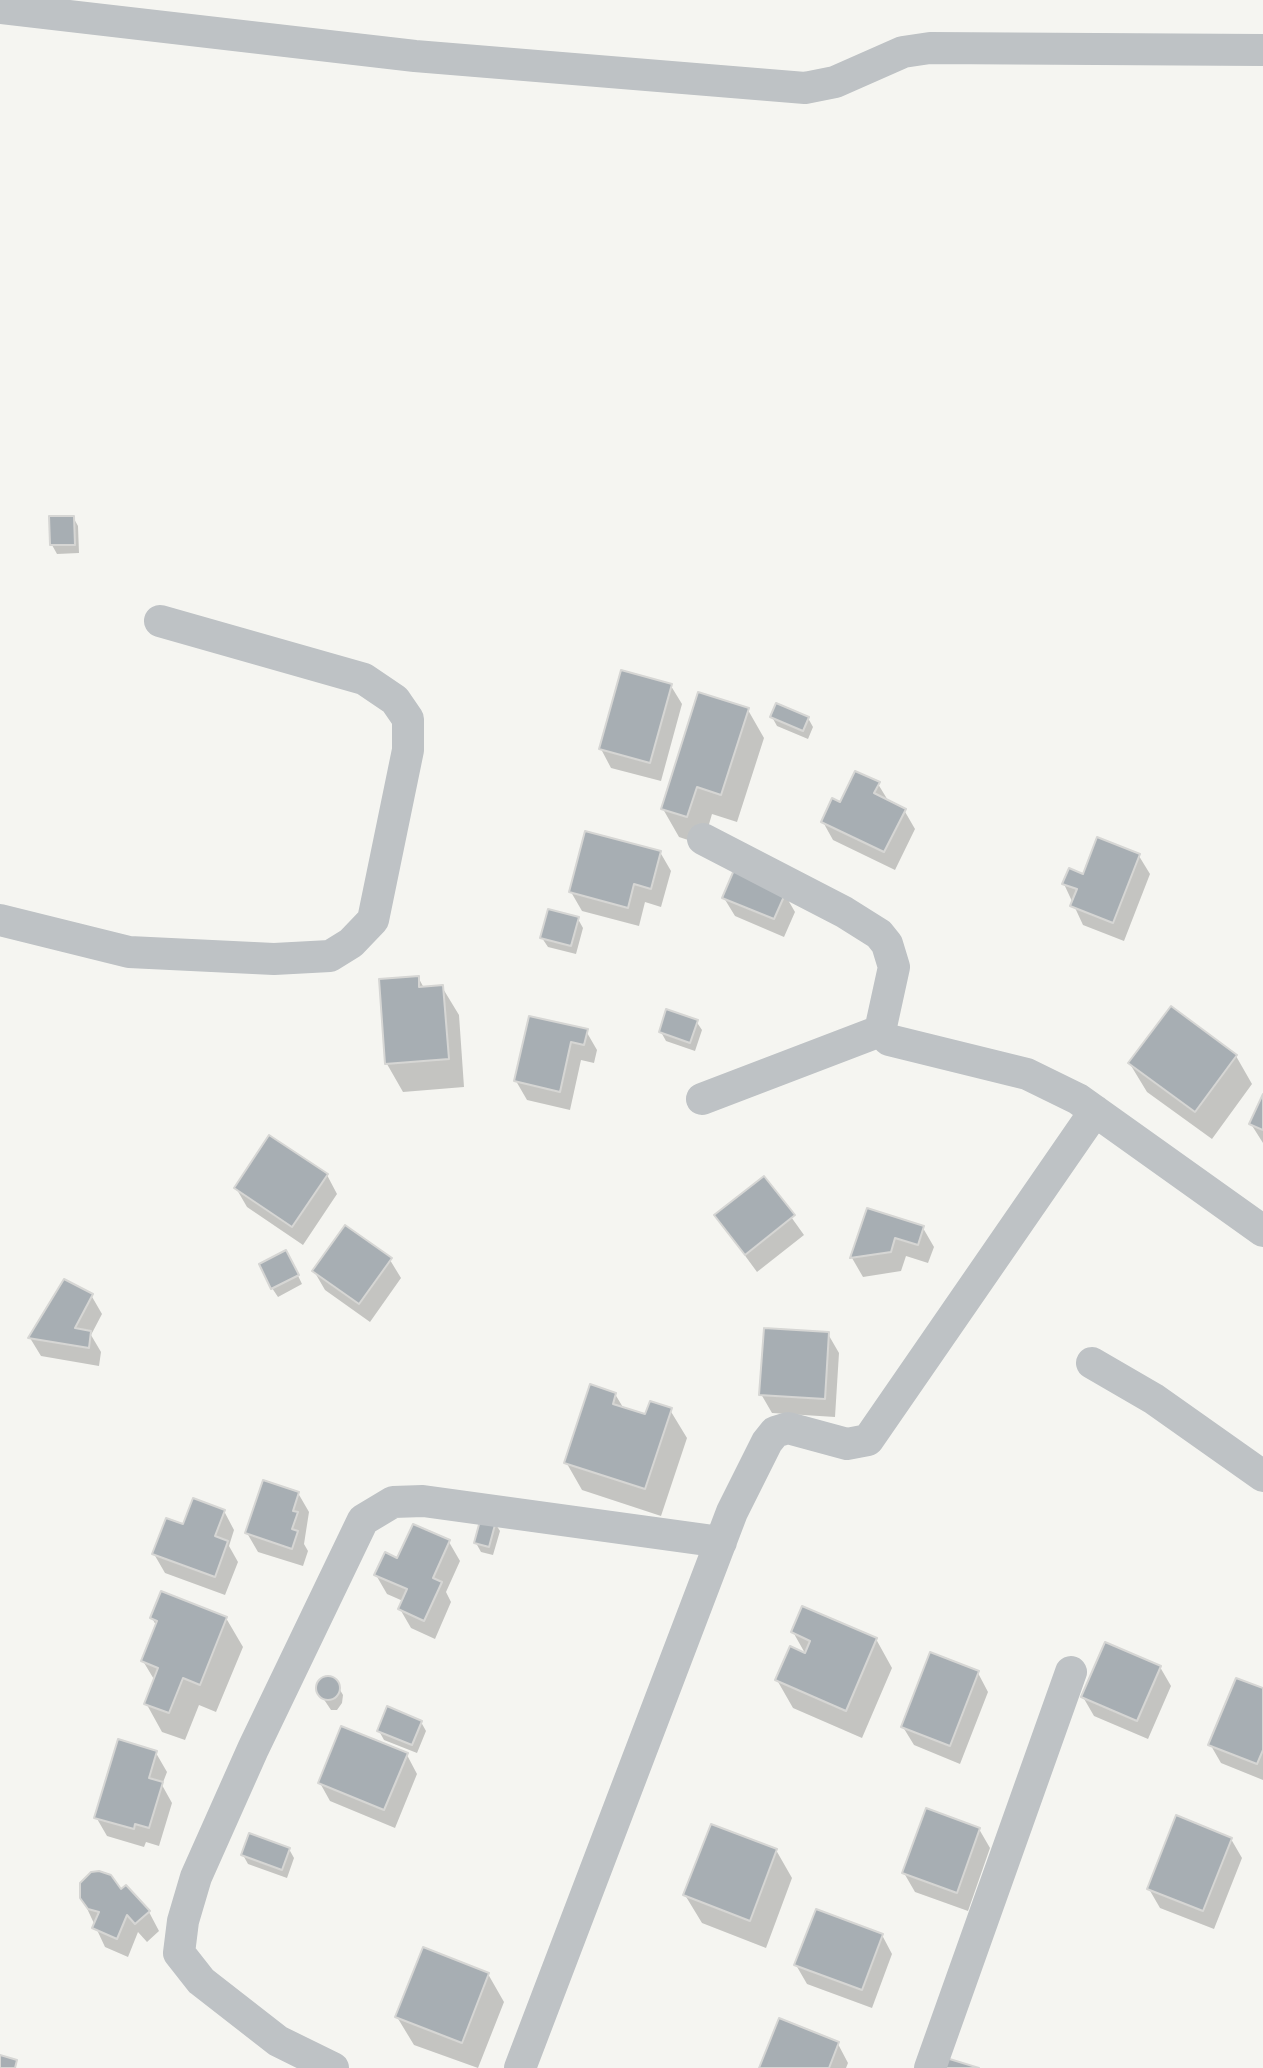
<!DOCTYPE html>
<style>
body{margin:0}
canvas{display:block;background:#f5f5f1}
</style>
<canvas width="1263" height="2068"></canvas>
<script>
const c = document.querySelector('canvas').getContext('2d');
c.lineJoin = 'round';
function fillPath(path, color) { c.fillStyle = color; c.fill(path, 'evenodd'); }
const poly = rows => new Path2D(rows.map(r => 'M' + r).join(''));
function strokePath(path, color, width, dash) { c.strokeStyle = color; c.lineWidth = width; c.lineCap = dash ? 'butt' : 'round'; c.setLineDash(dash || []); c.stroke(path); }
fillPath(poly([
 [73,517,78,526,79,553,57,554,52,545,51,518],
 [671,686,682,704,661,781,611,768,601,749],
 [748,710,764,738,737,822,712,814,703,845,679,837,663,809],
 [772,717,808,718,813,727,808,739,777,726],
 [878,784,889,802,904,810,915,829,895,870,833,840,823,822,840,804],
 [660,852,671,871,661,907,645,902,639,926,582,911,571,892],
 [1139,856,1150,874,1124,941,1083,925,1064,884],
 [784,893,795,912,784,937,735,916,724,898],
 [578,919,583,928,576,954,548,947,542,938],
 [418,977,424,988,442,987,459,1015,464,1087,403,1092,387,1064],
 [1171,1009,1236,1056,1252,1084,1212,1139,1147,1092,1130,1064],
 [696,1021,702,1030,695,1051,666,1041,661,1032],
 [586,1031,597,1050,594,1063,581,1060,570,1110,527,1100,516,1081],
 [1263,1098,1263,1143,1251,1124],
 [327,1175,337,1194,303,1245,247,1207,236,1188],
 [764,1179,804,1235,757,1272,716,1216],
 [868,1210,923,1228,934,1247,928,1263,906,1256,901,1271,863,1277,852,1258],
 [390,1260,401,1278,370,1322,325,1290,314,1271],
 [291,1261,302,1284,278,1297,272,1288],
 [91,1295,102,1314,91,1335,101,1352,99,1366,41,1356,30,1338],
 [828,1334,839,1353,835,1417,772,1413,761,1394],
 [615,1394,624,1409,646,1416,670,1410,687,1438,661,1516,582,1490,566,1462],
 [298,1493,309,1512,304,1544,308,1551,303,1566,258,1552,247,1533],
 [224,1511,234,1530,229,1546,238,1562,225,1595,165,1573,154,1554,184,1527],
 [495,1523,500,1531,493,1555,481,1552,476,1543],
 [449,1542,460,1561,446,1592,451,1602,435,1639,411,1628,400,1609,403,1601,387,1594,376,1575,398,1560],
 [152,1618,226,1618,243,1647,216,1712,199,1705,185,1740,162,1732,146,1703,155,1681,143,1661,157,1627],
 [793,1632,876,1639,892,1668,862,1738,793,1708,777,1680,806,1655],
 [1160,1667,1171,1686,1148,1739,1094,1716,1083,1697],
 [978,1673,988,1692,960,1764,914,1745,903,1727],
 [324,1678,333,1678,343,1695,342,1703,337,1710,331,1710,319,1692],
 [1263,1690,1263,1780,1221,1763,1210,1744],
 [421,1722,426,1731,417,1753,384,1740,379,1731],
 [156,1753,167,1772,162,1785,172,1803,159,1846,146,1842,144,1847,107,1836,96,1817],
 [407,1755,417,1774,395,1828,330,1801,320,1783],
 [979,1829,990,1848,968,1911,915,1892,904,1873],
 [1231,1839,1242,1858,1214,1929,1160,1908,1149,1889],
 [289,1849,294,1858,287,1878,248,1864,243,1855],
 [776,1850,792,1878,766,1948,702,1923,685,1895],
 [82,1884,120,1892,149,1912,159,1931,147,1942,138,1932,128,1957,105,1947,84,1902,80,1890],
 [882,1935,892,1954,872,2008,807,1984,796,1965],
 [488,1974,504,2002,478,2068,414,2045,397,2017],
 [838,2044,848,2063,846,2068,761,2068]
]), '#0003');
const building = poly([
 [49,516,74,516,75,545,50,545,49,516],
 [621,670,672,684,650,763,599,749,621,670],
 [698,692,749,708,721,795,697,787,687,817,661,809,698,692],
 [776,703,809,717,803,731,770,717,776,703],
 [855,771,880,782,874,793,906,809,884,852,821,822,832,798,840,802,855,771],
 [585,831,661,851,651,889,634,884,628,908,569,892,585,831],
 [1097,837,1140,854,1113,923,1070,906,1077,889,1062,884,1069,868,1083,874,1097,837],
 [734,870,786,892,774,919,722,898,734,870],
 [548,909,579,917,571,946,540,938,548,909],
 [419,976,419,987,443,985,449,1059,385,1064,379,979,419,976],
 [1171,1006,1237,1055,1195,1112,1128,1063,1171,1006],
 [666,1009,698,1020,690,1043,659,1032,666,1009],
 [529,1016,588,1029,584,1045,571,1042,560,1092,514,1081,529,1016],
 [1263,1094,1263,1130,1249,1124,1263,1094],
 [269,1135,328,1174,292,1227,234,1188,269,1135],
 [764,1176,795,1215,745,1255,714,1215,764,1176],
 [867,1208,924,1226,918,1245,895,1238,891,1252,850,1258,867,1208],
 [345,1225,392,1258,359,1304,312,1271,345,1225],
 [286,1250,299,1275,271,1289,259,1264,286,1250],
 [64,1279,93,1294,75,1328,91,1331,89,1348,28,1338,64,1279],
 [764,1328,829,1332,825,1399,759,1395,764,1328],
 [590,1384,616,1393,613,1404,645,1414,650,1401,672,1408,645,1489,564,1463,590,1384],
 [263,1480,299,1492,293,1511,298,1512,292,1529,298,1531,292,1549,245,1533,263,1480],
 [193,1498,225,1510,215,1536,228,1541,215,1577,152,1554,166,1518,183,1524,193,1498],
 [481,1517,496,1521,489,1547,474,1543,481,1517],
 [413,1524,450,1540,433,1578,442,1582,424,1621,398,1609,407,1589,374,1575,385,1552,397,1558,413,1524],
 [161,1591,227,1617,200,1685,183,1678,169,1713,144,1704,158,1668,141,1661,157,1621,150,1618,161,1591],
 [802,1606,877,1638,846,1711,775,1680,790,1646,805,1653,810,1641,791,1632,802,1606],
 [1105,1642,1161,1666,1137,1721,1081,1697,1105,1642],
 [930,1652,979,1671,950,1746,901,1727,930,1652],
 '316 1688a12 12 0 1 1 24 0a12 12 0 1 1-24 0Z',
 [1236,1678,1263,1688,1263,1750,1257,1764,1208,1745,1236,1678],
 [387,1706,422,1721,412,1745,377,1731,387,1706],
 [341,1726,408,1753,384,1810,318,1783,341,1726],
 [118,1739,157,1751,149,1778,163,1782,149,1828,135,1824,134,1829,94,1818,118,1739],
 [926,1808,980,1828,957,1893,902,1873,926,1808],
 [1176,1815,1232,1838,1203,1911,1147,1889,1176,1815],
 [711,1824,777,1849,750,1921,683,1895,711,1824],
 [249,1833,290,1848,282,1870,241,1855,249,1833],
 [99,1871,111,1875,121,1889,126,1885,150,1911,135,1924,127,1915,117,1939,92,1928,99,1912,88,1909,80,1898,80,1883,91,1872,99,1871],
 [816,1909,883,1934,862,1990,794,1965,816,1909],
 [423,1947,489,1973,462,2043,395,2017,423,1947],
 [779,2018,839,2042,829,2068,759,2068,779,2018],
 [0,2055,17,2060,15,2068,0,2068,0,2055],
 [943,2057,979,2068,940,2068,943,2057]
]);
fillPath(building, '#a7aeb3');
strokePath(building, '#d6d6d4', 2);
strokePath(poly([
 [0,8,415,56,805,88,835,82,903,52,930,48,1263,50],
 [703,839,844,912,879,934,887,944,894,967,880,1031,889,1040,1027,1074,1078,1099,1263,1231],
 [0,920,129,952,274,959,330,956,351,943,373,920,408,750,408,719,395,700,364,679,160,621],
 [702,1099,880,1031],
 [1092,1363,1154,1399,1263,1476],
 [333,2068,278,2041,201,1981,179,1953,183,1921,196,1877,253,1749,363,1520,393,1502,423,1501,721,1542],
 [520,2068,732,1512,767,1442,775,1432,788,1428,847,1444,868,1440,1095,1111],
 [930,2068,1071,1672]
]), '#bec2c5', 32);
</script>
